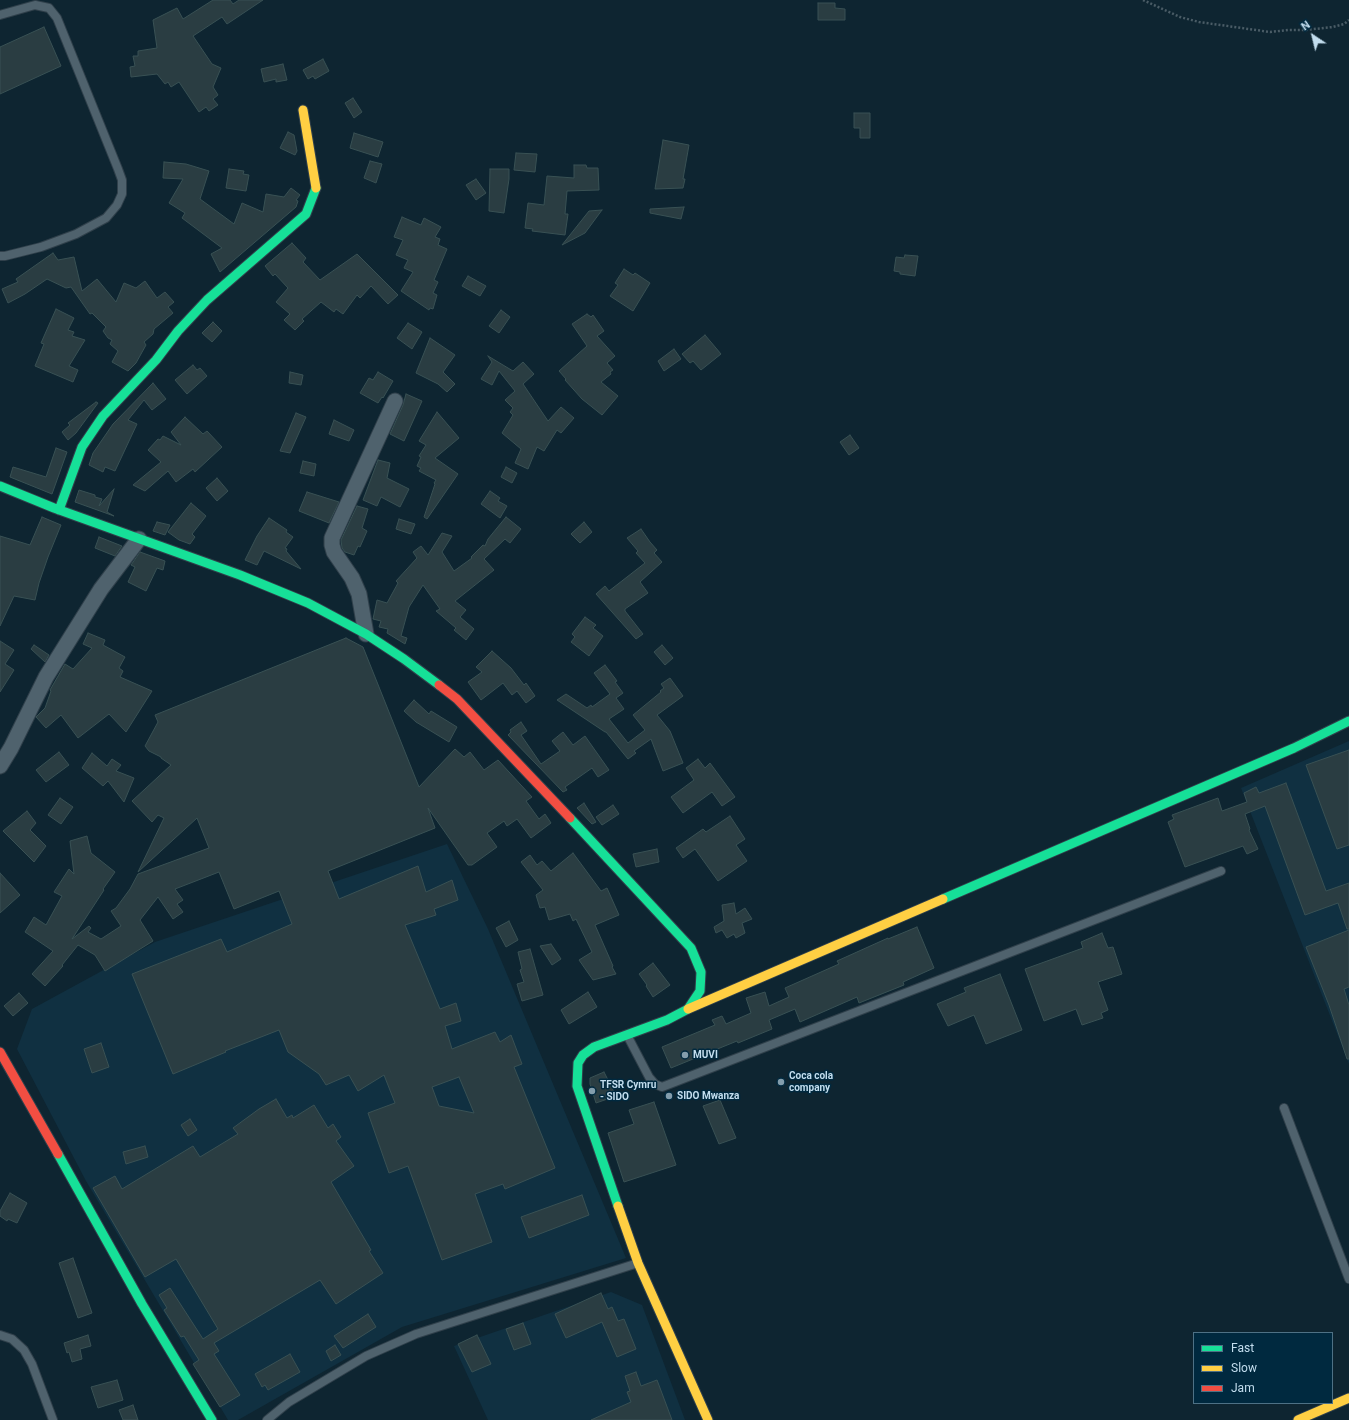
<!DOCTYPE html>
<style>
body{margin:0}
#map{position:relative;width:1349px;height:1420px;overflow:hidden;background:#0e2531;font-family:Roboto,sans-serif}
canvas{display:block}
.legend{position:absolute;left:1193px;top:1332px;width:140px;height:72px;box-sizing:border-box;background:#00293f;border:1px solid #4e7185;margin:0;padding:5px 7px;list-style:none;font-size:12px;color:#c2ddee}
.legend li{display:flex;align-items:center;gap:8px;height:20px}
.legend b{width:20px;border:1px solid #4e7185}
.north{position:absolute;left:1293px;top:16px;width:40px;height:40px;-webkit-text-stroke:3px #00293f;paint-order:stroke;rotate:325deg;font-size:11px;font-weight:700;line-height:16px;text-align:center;color:#c2ddee}
.north::after{content:'';display:block;margin:auto;width:14px;height:18px;background:#c2ddee;clip-path:polygon(50% 0,100% 100%,50% 72%,0 100%)}
</style>
<div id="map">
<canvas width="1349" height="1420"></canvas>
<ul class="legend">
<li><b style="height:5px;background:#16e098"></b>Fast</li>
<li><b style="height:5px;background:#ffcf43"></b>Slow</li>
<li><b style="height:5px;background:#f24e42"></b>Jam</li>
</ul>
<div class="north">N</div>
</div>
<script>
const c = document.querySelector('canvas').getContext('2d');
c.lineJoin = 'round';
function fillPath(path, color) { c.fillStyle = color; c.fill(path, 'evenodd'); }
const poly = rows => new Path2D(rows.map(r => 'M' + r).join(''));
function strokePath(path, color, width, dash) { c.strokeStyle = color; c.lineWidth = width; c.lineCap = dash ? 'butt' : 'round'; c.setLineDash(dash || []); c.stroke(path); }
function label(font, color, halo, rows, align = 'center') {
  c.font = font + ' Roboto,sans-serif'; c.lineWidth = 3; c.setLineDash([]); c.textBaseline = 'middle'; c.strokeStyle = halo; c.fillStyle = color; for (const [text, x, y, turn = 0] of rows) {
    c.save(); c.translate(x, y); c.rotate((+turn || 0) * Math.PI / 180); c.textAlign = isNaN(turn) ? turn : align; if (halo) c.strokeText(text, 0, 0); c.fillText(text, 0, 0); c.restore();
  }
}
fillPath(poly([
 [1349,741,1349,1064,1241,788],
 [447,844,488,929,626,1258,402,1327,238,1420,228,1420,86,1181,17,1049,32,1009,155,942],
 [611,1292,642,1305,685,1420,488,1420,454,1346]
]), '#103041');
const building = poly([
 [213,0,230,0,233,4,239,0,263,0,227,24,222,17,193,36,212,64,221,68,213,87,218,95,213,99,218,105,209,111,206,107,199,112,179,82,171,87,168,82,165,84,157,74,131,77,130,67,135,66,133,56,138,56,138,51,157,48,153,20,177,8,183,19,213,0],
 [818,3,835,3,835,8,845,9,845,20,818,20,818,3],
 [44,27,61,66,0,94,0,47,44,27],
 [323,59,329,71,315,79,313,76,308,79,303,70,323,59],
 [283,64,287,80,276,82,276,79,264,82,261,69,283,64],
 [353,98,362,112,354,118,345,103,353,98],
 [854,113,870,113,870,138,860,138,860,128,854,128,854,113],
 [288,132,294,135,297,151,295,155,280,148,288,132],
 [354,133,383,142,378,157,350,148,354,133],
 [663,140,689,145,683,179,685,179,683,188,655,189,663,140],
 [516,153,537,154,535,172,514,170,516,153],
 [370,161,382,164,376,183,364,178,370,161],
 [164,162,186,164,209,171,200,199,234,224,242,203,263,212,266,194,284,197,291,188,300,195,296,200,298,201,296,207,220,272,211,254,222,248,182,218,185,213,169,203,183,179,163,178,164,162],
 [574,165,586,165,587,168,598,168,599,190,567,191,565,214,568,214,565,235,532,231,533,229,525,228,528,203,544,205,547,176,574,178,574,165],
 [229,169,244,171,243,174,249,175,246,191,226,188,229,169],
 [490,169,509,169,509,179,504,213,489,211,490,169],
 [476,179,486,193,476,200,466,185,476,179],
 [684,207,681,219,650,213,650,209,684,207],
 [602,210,585,233,562,245,589,211,602,210],
 [402,217,421,225,424,218,441,227,435,237,440,239,438,245,447,249,434,280,438,282,433,293,437,295,433,309,430,308,429,310,401,291,413,272,404,268,408,260,396,255,403,240,394,237,402,217],
 [292,243,306,258,303,262,320,280,357,254,398,295,388,304,371,286,360,298,357,295,343,314,336,309,334,312,321,302,302,319,304,321,295,330,284,320,290,314,276,302,288,288,275,274,273,276,265,266,292,243],
 [53,253,58,260,74,257,82,291,97,279,116,302,124,283,136,288,145,281,157,298,165,292,174,302,168,307,173,313,154,329,153,334,144,342,146,345,136,363,128,371,112,362,118,351,110,344,112,340,108,338,103,331,106,327,92,313,90,314,71,287,66,288,47,279,25,294,8,303,2,289,18,282,16,279,53,253],
 [905,255,918,256,915,276,900,274,900,272,894,271,896,257,904,258,905,255],
 [624,269,633,275,635,273,650,283,633,311,610,296,618,285,615,283,624,269],
 [468,276,486,286,480,296,462,286,468,276],
 [56,309,74,318,68,330,74,332,72,336,85,340,69,366,78,370,73,382,35,366,44,344,41,343,56,309],
 [501,310,510,317,499,333,489,326,501,310],
 [587,314,591,317,593,315,604,331,597,336,615,356,607,363,613,370,610,372,611,374,601,382,618,396,602,415,582,399,565,380,566,379,559,371,587,346,572,324,587,314],
 [213,322,222,331,212,342,202,333,213,322],
 [408,323,422,332,412,349,397,338,408,323],
 [705,335,721,354,701,370,693,361,690,363,682,354,705,335],
 [430,338,455,355,443,372,455,384,447,392,438,384,416,373,430,338],
 [674,349,681,359,664,371,658,361,674,349],
 [488,356,513,371,523,362,534,374,523,384,548,421,561,407,574,418,561,433,557,430,544,451,537,447,528,469,515,463,521,449,502,433,513,415,510,412,513,408,505,400,515,391,499,371,492,385,481,379,492,362,488,356],
 [193,365,197,370,200,368,207,376,187,394,175,380,193,365],
 [290,372,303,375,301,385,289,383,290,372],
 [378,372,393,381,383,398,382,397,378,403,360,393,369,378,373,380,378,372],
 [153,383,166,399,152,410,144,400,128,420,137,424,115,471,105,467,103,472,89,465,93,453,113,424,153,383],
 [406,394,422,401,404,441,390,434,403,405,406,394],
 [96,402,98,403,76,433,68,440,62,432,70,425,68,423,96,402],
 [437,412,459,438,435,458,458,474,427,519,424,517,435,484,434,483,436,480,419,471,421,468,417,466,421,457,419,456,426,445,419,441,437,412],
 [296,413,306,417,290,453,280,451,296,413],
 [185,417,203,434,207,431,222,447,195,472,193,469,176,482,168,471,145,491,133,485,161,462,148,450,158,439,160,440,163,436,181,445,171,432,185,417],
 [334,420,354,430,349,441,329,434,334,420],
 [850,435,859,448,849,455,840,442,850,435],
 [56,448,67,452,52,494,10,477,13,467,46,477,56,448],
 [378,460,390,463,387,478,409,489,400,507,381,497,377,506,363,500,378,460],
 [303,461,316,464,314,476,300,473,303,461],
 [506,467,517,473,512,483,501,477,506,467],
 [217,478,228,491,217,501,206,488,217,478],
 [114,489,107,512,114,516,75,502,79,490,95,495,95,497,102,499,99,506,114,489],
 [490,491,500,498,498,501,507,506,500,518,481,504,490,491],
 [307,492,339,502,329,523,299,511,307,492],
 [191,503,206,516,192,534,195,537,190,544,179,540,168,532,191,503],
 [357,506,368,509,362,528,367,531,360,547,358,546,354,555,345,552,342,548,341,540,357,506],
 [42,517,61,525,48,557,39,583,35,600,14,596,0,626,0,536,30,545,42,517],
 [506,517,521,529,510,543,505,539,484,559,494,570,455,601,466,610,460,617,474,629,466,640,454,630,456,628,436,611,440,609,423,585,409,607,401,636,407,638,405,644,387,633,388,629,379,627,381,621,373,619,377,600,387,603,398,583,396,581,417,558,413,552,421,546,428,555,442,533,452,536,442,552,454,571,472,558,471,557,483,545,485,546,488,539,506,517],
 [269,518,287,530,286,532,293,537,285,548,287,549,286,551,301,569,264,551,257,565,245,560,257,536,269,518],
 [399,519,415,524,411,534,396,529,399,519],
 [157,522,170,525,165,535,153,531,157,522],
 [584,522,592,532,580,543,571,534,584,522],
 [641,529,650,542,657,550,654,553,662,562,640,582,648,593,625,609,625,611,643,634,636,639,596,594,605,586,609,591,645,563,636,553,638,551,627,538,641,529],
 [99,537,122,546,115,556,95,548,99,537],
 [140,552,165,561,163,570,157,568,146,591,128,582,135,567,131,565,140,552],
 [585,617,596,625,593,628,603,636,589,656,571,642,575,637,572,634,585,617],
 [88,633,105,640,103,645,125,657,119,668,123,671,120,677,152,691,126,732,109,714,78,738,61,715,46,728,36,717,45,708,51,691,50,690,65,664,73,669,92,648,83,644,88,633],
 [346,638,363,647,419,787,455,749,464,757,470,752,484,770,498,760,532,797,526,801,539,819,545,814,551,823,531,838,517,819,507,826,504,821,487,833,497,847,472,865,468,865,428,808,435,828,328,871,339,899,418,866,426,892,452,880,458,900,434,909,436,915,405,925,440,1009,456,1003,461,1021,445,1026,452,1049,495,1032,500,1042,511,1035,522,1064,514,1067,555,1168,505,1189,503,1184,475,1194,492,1242,442,1260,408,1166,389,1173,368,1113,395,1103,384,1075,358,1091,349,1075,326,1085,319,1074,288,1052,279,1030,225,1051,226,1052,173,1074,132,974,221,939,227,952,292,924,279,891,234,909,219,872,175,889,183,900,177,904,183,912,173,919,158,897,140,920,153,941,105,971,95,955,78,945,62,965,63,966,45,986,32,974,53,951,25,932,34,917,46,925,62,896,54,892,69,869,74,874,70,841,87,836,91,853,115,872,103,889,104,890,72,939,89,926,91,928,88,932,101,939,121,926,111,911,116,908,130,889,138,874,209,848,197,818,138,872,164,818,158,815,152,822,132,801,171,765,161,758,161,757,149,751,145,746,158,722,155,715,346,638],
 [459,1077,474,1113,439,1106,432,1087,459,1077],
 [0,641,14,650,5,664,14,670,0,692,0,641],
 [34,645,49,655,45,662,31,649,34,645],
 [662,645,673,658,665,665,654,652,662,645],
 [492,651,511,668,524,685,526,683,535,696,526,703,517,691,512,695,503,683,481,700,468,682,482,672,476,667,492,651],
 [605,665,617,681,615,682,623,693,616,698,624,709,609,719,628,743,645,730,633,715,661,692,660,691,664,688,661,684,670,678,683,696,657,715,670,731,683,763,663,771,651,739,634,751,636,753,628,759,606,732,605,732,557,700,566,694,587,708,591,705,592,707,610,694,594,673,605,665],
 [414,700,429,714,431,711,457,727,449,742,416,722,404,711,414,700],
 [521,722,527,731,521,735,541,764,560,751,552,741,563,732,573,745,585,736,609,770,598,777,592,768,565,787,567,790,563,792,508,735,511,732,510,730,521,722],
 [1349,750,1349,845,1337,849,1306,765,1349,750],
 [59,752,69,765,46,782,36,770,59,752],
 [92,753,107,766,112,759,121,765,116,771,134,778,124,802,108,781,103,786,82,768,92,753],
 [698,759,705,768,710,763,735,797,722,806,712,792,683,813,671,797,694,780,686,768,698,759],
 [1286,783,1326,891,1349,883,1349,929,1347,929,1338,903,1305,915,1265,806,1245,814,1250,829,1249,830,1258,849,1247,854,1243,846,1185,867,1168,822,1174,819,1172,815,1218,798,1222,811,1247,802,1244,793,1256,787,1259,793,1286,783],
 [60,798,73,807,61,824,48,815,60,798],
 [584,803,596,822,592,824,577,808,584,803],
 [613,805,619,814,602,825,596,817,613,805],
 [27,811,36,823,30,830,46,846,34,862,3,831,27,811],
 [730,816,745,839,736,845,747,861,718,881,695,849,683,858,676,848,703,829,706,832,730,816],
 [657,849,659,862,636,867,633,854,657,849],
 [573,853,601,891,607,888,619,915,595,925,613,966,612,967,616,974,593,980,579,960,592,952,576,919,573,921,570,914,549,920,545,907,540,908,536,895,543,890,521,862,530,855,537,865,542,861,551,871,573,853],
 [0,873,20,895,0,913,0,873],
 [734,903,736,914,745,908,752,919,742,923,745,933,736,938,734,934,727,938,722,930,716,933,714,927,724,921,722,905,734,903],
 [509,921,518,940,506,947,496,928,509,921],
 [917,927,934,968,903,982,904,985,859,1003,857,997,800,1022,795,1009,769,1020,772,1029,738,1043,737,1041,671,1068,662,1047,715,1025,712,1020,722,1016,726,1024,751,1013,746,998,765,992,769,1006,789,997,785,988,839,964,837,961,888,938,888,939,917,927],
 [1349,930,1349,987,1344,989,1349,1005,1349,1059,1347,1059,1329,1005,1306,947,1349,930],
 [1102,933,1108,948,1113,947,1122,974,1098,982,1108,1010,1101,1013,1103,1018,1082,1025,1076,1009,1044,1021,1025,969,1083,948,1081,942,1102,933],
 [551,944,561,959,552,965,540,946,551,944],
 [530,949,543,995,522,1001,517,984,524,982,520,970,522,969,518,952,530,949],
 [653,963,670,985,653,997,646,986,647,985,639,974,653,963],
 [1000,974,1022,1030,986,1044,974,1015,948,1026,937,1004,966,992,964,988,1000,974],
 [588,992,597,1007,569,1024,561,1010,588,992],
 [19,993,28,1003,13,1016,4,1006,19,993],
 [101,1043,109,1067,92,1073,84,1049,101,1043],
 [604,1072,616,1096,596,1103,590,1084,590,1078,604,1072],
 [276,1099,287,1118,292,1115,293,1118,314,1105,328,1128,333,1124,341,1137,336,1141,354,1166,331,1182,371,1250,369,1251,383,1273,336,1304,320,1280,214,1343,219,1351,214,1354,240,1395,220,1407,193,1364,199,1360,184,1336,181,1337,164,1310,167,1308,159,1295,170,1288,203,1339,218,1329,176,1259,145,1277,93,1188,115,1176,122,1189,193,1146,200,1157,238,1134,233,1128,259,1109,276,1099],
 [720,1100,736,1138,719,1144,703,1106,720,1100],
 [654,1102,676,1165,624,1182,608,1133,634,1124,629,1110,654,1102],
 [190,1119,197,1130,188,1136,181,1125,190,1119],
 [145,1146,148,1157,126,1164,123,1152,145,1146],
 [10,1193,27,1203,17,1223,8,1219,7,1221,0,1216,0,1211,10,1193],
 [582,1195,589,1215,529,1238,521,1217,582,1195],
 [73,1258,92,1313,78,1318,59,1263,73,1258],
 [601,1293,608,1309,612,1307,618,1321,624,1319,636,1349,617,1357,602,1322,566,1338,555,1314,601,1293],
 [368,1314,376,1327,343,1348,334,1336,368,1314],
 [523,1323,531,1344,514,1350,506,1329,523,1323],
 [88,1335,91,1346,80,1349,82,1359,72,1362,69,1352,67,1353,64,1343,88,1335],
 [477,1335,491,1364,472,1372,458,1344,477,1335],
 [335,1345,341,1355,331,1361,326,1351,335,1345],
 [290,1354,300,1372,268,1390,265,1385,262,1387,255,1374,290,1354],
 [636,1372,641,1386,657,1380,672,1420,591,1420,631,1402,627,1392,630,1391,625,1376,636,1372],
 [117,1380,123,1400,98,1408,91,1387,117,1380],
 [133,1405,138,1420,123,1420,119,1410,133,1405]
]);
fillPath(building, '#2a3d42');
strokePath(building, '#395154', 1);
const lane = poly([
 [0,15,35,5,49,8,57,18,118,169,122,180,122,194,117,205,106,218,76,234,41,247,5,256,0,256],
 [627,1035,649,1077,655,1084,662,1087,1221,871],
 [1284,1108,1349,1279],
 [0,1335,12,1339,24,1350,32,1364,53,1420],
 [267,1420,289,1402,366,1356,416,1334,638,1263]
]);
const street = poly([
 [366,634,359,594,352,578,334,552,332,545,332,538,395,401],
 [0,766,11,748,46,677,101,589,139,539]
]);
const fast = poly([
 [0,486,54,508,240,575,308,603,366,634,404,659,439,685],
 [59,510,82,447,103,416,156,360,178,331,207,300,306,214,316,188],
 [570,818,691,948,701,972,700,991,688,1009,667,1020,594,1047,583,1055,578,1063,577,1086,618,1206],
 [943,899,1294,748,1349,721],
 [58,1154,142,1304,212,1420]
]);
const slow = poly([
 [303,110,316,188],
 [688,1009,943,899],
 [618,1206,638,1263,708,1420],
 [1298,1420,1349,1398]
]);
const jam = poly([
 [439,685,457,699,570,818],
 [0,1052,58,1154]
]);
strokePath(lane, '#30404b', 10);
strokePath(street, '#30404b', 17);
strokePath(fast, '#30404b', 11);
strokePath(slow, '#30404b', 11);
strokePath(jam, '#30404b', 11);
strokePath(poly([
 [1143,0,1180,17,1199,22,1270,32,1288,30,1305,30,1333,27,1344,24,1349,20]
]), '#4a5c66', 2.5, [2, 2]);
strokePath(lane, '#4f626d', 8);
strokePath(street, '#4f626d', 15);
strokePath(fast, '#16e098', 9);
strokePath(slow, '#ffcf43', 9);
strokePath(jam, '#f24e42', 9);
for (const [x, y, r, color] of [
 [685,1055,4,"#839dac"],
 [781,1082,4,"#839dac"],
 [592,1091,4,"#839dac"],
 [669,1096,4,"#839dac"]
]) { const dot = new Path2D(); dot.arc(x, y, r, 0, 2 * Math.PI); c.fillStyle = color; c.fill(dot); strokePath(dot, '#00293f', 1.5); }
label('bold 10px', '#c2ddee', '#00293f', [
 ["MUVI",693,1055],
 ["Coca cola",789,1076],
 ["company",789,1088],
 ["TFSR Cymru",600,1085],
 ["- SIDO",600,1097],
 ["SIDO Mwanza",677,1096]
], 'left');
</script>
